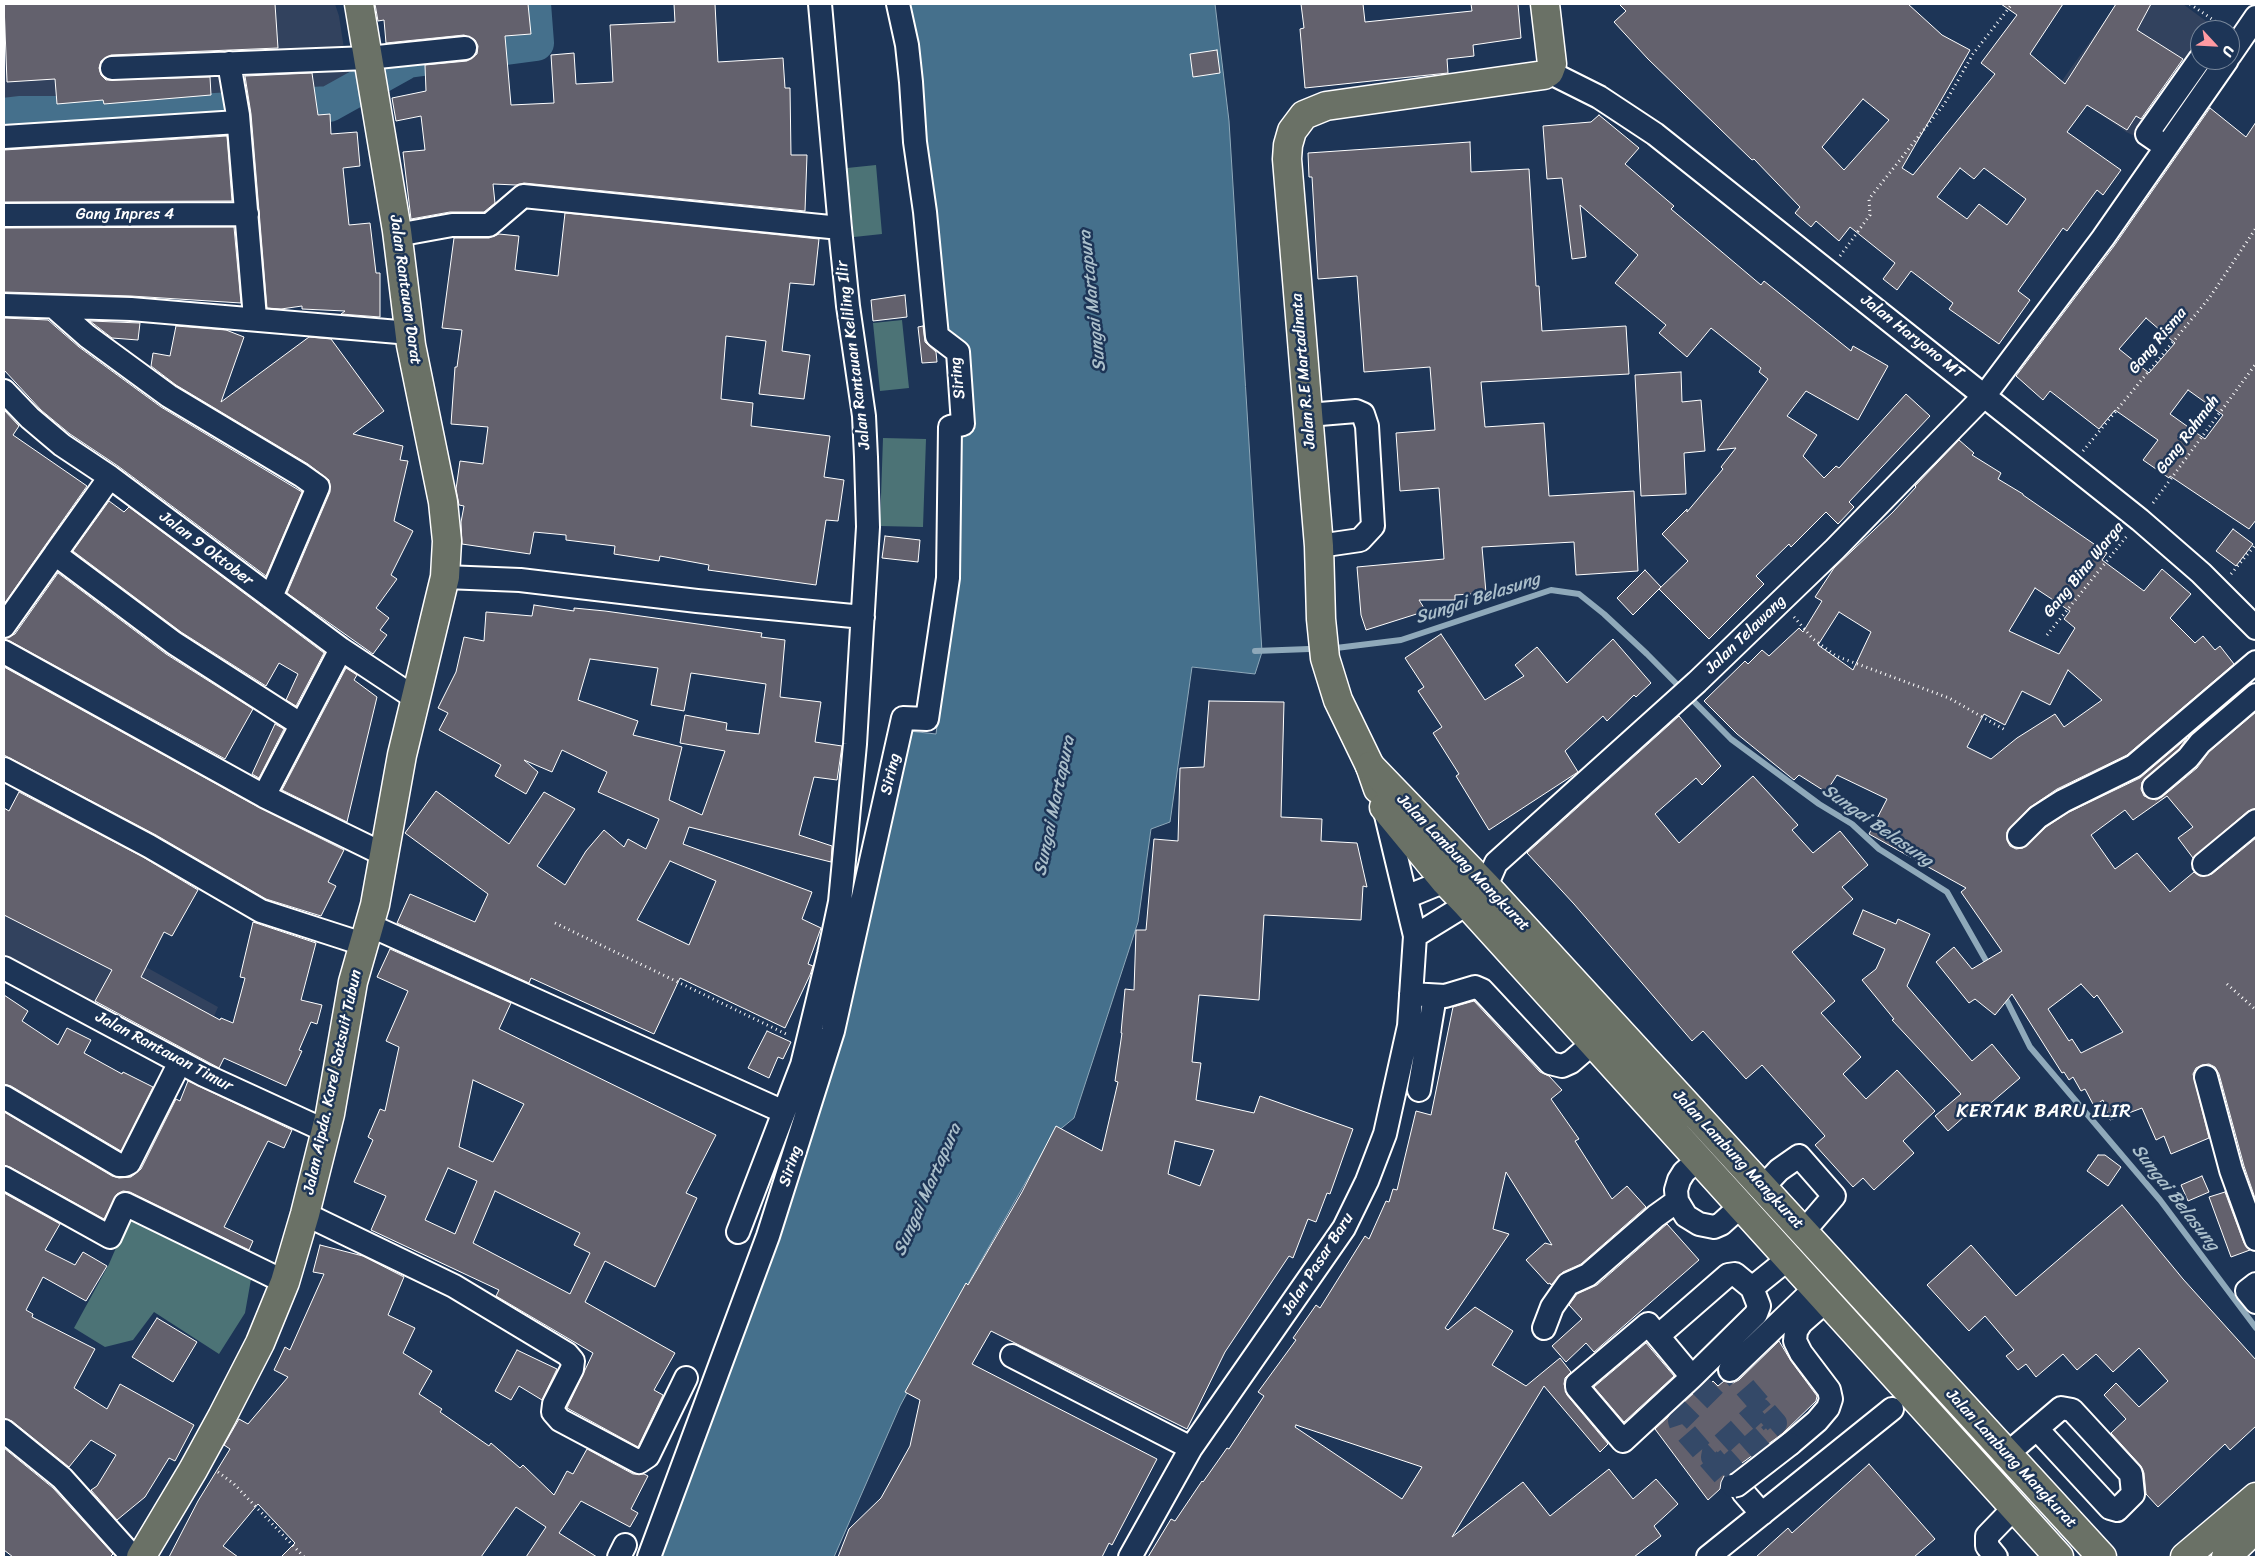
<!DOCTYPE html>
<style>
body{margin:0}
#map{position:relative;width:2260px;height:1561px;overflow:hidden;background:#1d3557;font-family:Sriracha,sans-serif}
canvas{display:block}
.frame{position:absolute;inset:0;border:5px solid #fff;pointer-events:none}
.north{position:absolute;left:2190px;top:20px;width:50px;height:50px;box-sizing:border-box;background:#1d3557;border:1px solid #77869a;border-radius:50%;rotate:115deg;font-size:14px;font-weight:700;line-height:20px;text-align:center;color:#fff}
.north::after{content:'';display:block;margin:auto;width:18px;height:22px;background:#ff9aa2;clip-path:polygon(50% 0,100% 100%,50% 72%,0 100%)}
</style>
<div id="map">
<canvas width="2260" height="1561"></canvas>
<div class="frame"></div>
<div class="north">U</div>
</div>
<script>
const c = document.querySelector('canvas').getContext('2d');
c.lineJoin = 'round';
function fillPath(path, color) { c.fillStyle = color; c.fill(path, 'evenodd'); }
const poly = rows => new Path2D(rows.map(r => 'M' + r).join(''));
function strokePath(path, color, width, dash) { c.strokeStyle = color; c.lineWidth = width; c.lineCap = dash ? 'butt' : 'round'; c.setLineDash(dash || []); c.stroke(path); }
function label(font, color, halo, rows, align = 'center') {
  c.font = font + ' Sriracha,sans-serif'; c.lineWidth = 5; c.setLineDash([]); c.textBaseline = 'middle'; c.strokeStyle = halo; c.fillStyle = color; for (const [text, x, y, turn = 0] of rows) {
    c.save(); c.translate(x, y); c.rotate((+turn || 0) * Math.PI / 180); c.textAlign = isNaN(turn) ? turn : align; if (halo) c.strokeText(text, 0, 0); c.fillText(text, 0, 0); c.restore();
  }
}
fillPath(poly([
 [4,4,335,4,339,16,349,81,329,98,4,103],
 [2117,4,2183,4,2218,30,2200,30,2200,60,2217,60,2161,148,2126,132,2071,94,2061,82],
 [4,852,43,868,163,933,146,967,218,1007,196,1059,4,958]
]), '#32425e');
fillPath(poly([
 [876,165,882,234,854,237,847,168],
 [902,320,909,388,880,391,873,323],
 [883,438,926,439,923,527,880,526],
 [131,1213,253,1268,245,1313,219,1354,154,1312,133,1340,105,1347,74,1328,109,1264]
]), '#4c7376');
const water = poly([
 [905,4,1215,4,1229,121,1262,652,1255,674,1192,667,1170,822,1151,829,1138,922,1074,1118,1052,1136,928,1354,900,1406,834,1557,658,1557,725,1379,909,731,936,734,944,669,958,440,905,4]
]);
fillPath(water, '#45708c');
strokePath(water, '#8fa9ba', 1);
strokePath(poly([
 [1336,648,1401,640,1551,590,1579,594,1604,614,1647,654,1731,739,1819,804,1852,824,1879,849,1947,892,1989,966],
 [1255,651,1309,649],
 [2003,993,2030,1047,2160,1200,2256,1328]
]), '#8fa9ba', 6);
strokePath(poly([
 [4,116,21,114,167,114,329,104,408,60,536,43,533,4]
]), '#45708c', 36);
const building = poly([
 [4,4,275,4,278,48,111,55,101,61,99,68,101,75,106,80,210,77,211,95,104,104,103,100,57,104,55,79,7,82,4,4],
 [375,4,528,4,531,34,505,36,511,105,554,103,551,55,574,53,576,84,613,82,610,25,675,22,674,4,715,4,718,62,783,58,785,88,790,88,791,155,807,155,805,211,524,183,516,185,493,184,495,203,484,212,450,212,411,219,403,152,425,150,421,116,396,121,392,98,426,91,425,65,467,61,477,54,478,46,475,40,464,35,386,43,384,20,378,21,375,4],
 [1301,4,1363,4,1365,22,1472,11,1471,4,1518,4,1521,38,1473,45,1474,56,1447,59,1448,73,1305,88,1300,29,1304,28,1301,4],
 [1619,4,1908,4,1942,35,1970,50,1902,168,1913,175,1995,74,1981,63,2017,15,2001,4,2063,4,2030,54,2065,84,2116,4,2151,4,2137,30,2183,59,2141,119,2136,116,2127,130,2087,105,2067,132,2121,170,2103,195,2097,190,2067,231,2063,228,2018,291,2030,300,1999,344,1949,309,1953,303,1911,271,1897,290,1883,279,1895,263,1850,227,1839,241,1816,221,1811,227,1795,213,1800,207,1754,159,1752,160,1648,59,1614,22,1626,11,1619,4],
 [1863,99,1889,120,1844,170,1822,147,1863,99],
 [1960,168,1974,179,1984,168,2026,199,2007,225,1979,204,1967,219,1937,197,1960,168],
 [1217,50,1220,73,1193,77,1190,54,1217,50],
 [312,73,318,115,330,114,331,134,357,132,360,166,343,168,349,225,370,223,376,273,380,273,380,317,341,314,345,311,302,309,302,306,281,309,267,308,251,114,245,76,312,73],
 [2210,108,2246,137,2256,122,2256,520,2249,529,2170,476,2169,478,2143,460,2158,440,2115,410,2099,429,2050,391,2043,400,2016,376,2114,246,2210,108],
 [2146,318,2175,343,2149,373,2119,349,2146,318],
 [2188,390,2223,415,2205,439,2170,414,2188,390],
 [1599,115,1639,148,1625,164,1674,206,1671,209,1761,285,1764,281,1851,351,1853,346,1888,366,1858,420,1806,391,1787,416,1817,435,1803,456,1824,478,1836,466,1839,468,1906,394,1930,416,1849,502,1854,507,1838,524,1826,512,1791,547,1789,544,1756,576,1764,584,1709,639,1659,589,1688,561,1662,534,1687,509,1687,512,1723,469,1721,467,1736,448,1717,450,1768,379,1759,372,1761,368,1711,328,1687,357,1659,333,1666,325,1615,283,1638,255,1580,205,1586,257,1572,259,1562,178,1547,179,1543,126,1591,122,1599,115],
 [227,136,232,201,4,202,4,150,227,136],
 [1470,142,1471,172,1529,169,1536,286,1539,286,1542,331,1626,326,1629,374,1481,382,1485,427,1544,423,1549,496,1634,491,1638,571,1576,575,1574,542,1482,547,1486,593,1455,595,1455,600,1419,600,1426,611,1366,630,1361,615,1357,567,1444,559,1439,488,1400,491,1396,433,1435,430,1430,367,1364,372,1357,276,1318,279,1312,177,1309,177,1308,153,1470,142],
 [565,213,819,239,814,285,790,283,782,351,810,355,804,399,759,394,766,341,726,336,721,399,753,403,751,426,830,436,824,477,844,480,838,521,826,520,816,585,708,570,709,565,660,556,659,561,614,554,615,546,566,540,566,535,534,532,530,554,462,544,461,522,464,506,459,505,456,489,460,461,483,464,488,427,451,424,455,367,457,367,462,330,442,328,454,238,489,238,499,234,519,236,515,270,558,276,565,213],
 [234,227,241,303,131,296,4,292,4,228,234,227],
 [905,295,907,317,873,321,871,300,905,295],
 [4,318,48,320,79,347,161,407,302,492,266,576,118,466,70,434,41,410,4,370,4,318],
 [90,321,140,323,138,340,112,338,90,321],
 [176,326,226,330,244,337,221,402,309,337,331,339,384,411,353,434,403,446,400,460,408,461,394,521,413,531,391,575,397,579,376,608,389,618,380,630,387,635,373,654,287,593,330,492,329,480,308,464,176,385,151,366,153,353,170,356,176,326],
 [923,326,925,342,936,352,937,362,922,363,918,327,923,326],
 [1681,372,1682,402,1701,400,1705,451,1684,453,1686,494,1641,496,1635,375,1681,372],
 [4,410,19,426,13,435,87,486,4,604,4,410],
 [1959,440,1974,453,1972,455,2001,473,1998,479,2023,494,2023,495,2107,553,2102,560,2144,591,2162,569,2191,594,2170,618,2195,643,2203,636,2215,650,2220,646,2234,664,2127,755,2057,789,2029,808,2007,832,2007,840,2010,846,2016,849,2023,848,2046,827,2069,812,2140,778,2187,738,2179,749,2142,782,2141,789,2144,796,2156,800,2162,797,2197,768,2209,752,2256,712,2256,808,2248,811,2193,858,2178,838,2193,827,2167,796,2133,820,2125,810,2091,835,2115,869,2137,853,2170,892,2194,872,2200,876,2212,874,2256,838,2256,1201,2244,1166,2219,1074,2215,1067,2209,1064,2202,1065,2196,1068,2193,1074,2209,1138,2171,1154,2164,1136,2156,1140,2142,1108,2110,1120,2103,1100,2094,1106,2085,1089,2081,1091,2073,1077,2069,1080,2064,1072,2062,1073,2012,994,1995,1015,1975,999,1969,1003,1936,962,1954,947,1972,969,2002,951,1961,892,1966,888,1869,834,1887,799,1837,775,1826,792,1799,775,1794,780,1737,734,1704,701,1745,661,1748,664,1762,650,1769,656,1799,628,1803,632,1822,601,1815,597,1834,568,1893,512,1916,487,1915,486,1959,440],
 [2035,588,2070,611,2064,619,2075,628,2059,654,2009,631,2035,588],
 [1839,612,1871,632,1853,670,1818,645,1839,612],
 [2068,670,2102,700,2064,727,2055,714,2017,738,1991,759,1967,747,1984,714,2005,725,2022,691,2050,705,2068,670],
 [2081,984,2094,998,2097,995,2123,1032,2081,1053,2072,1039,2069,1041,2048,1009,2081,984],
 [109,501,124,512,129,507,324,653,296,706,286,700,298,674,279,663,266,686,181,632,73,551,109,501],
 [2233,529,2253,544,2236,566,2216,551,2233,529],
 [885,536,920,540,918,562,882,558,885,536],
 [1645,570,1661,587,1633,615,1617,598,1645,570],
 [58,573,166,654,253,709,225,759,10,641,4,639,15,634,58,573],
 [534,605,574,611,574,608,605,611,762,633,761,637,785,640,780,697,821,702,815,742,842,746,837,780,814,777,799,835,832,846,831,862,689,827,683,844,812,892,802,919,821,928,808,964,813,966,810,975,785,1028,680,978,654,1034,531,978,529,983,397,923,410,894,475,922,488,894,405,833,436,791,509,844,544,792,575,809,537,866,565,885,586,851,604,830,624,847,628,839,646,849,659,819,598,792,607,772,562,750,552,772,524,760,538,772,526,794,495,776,501,765,439,730,448,713,438,708,456,672,464,637,484,641,486,612,532,616,534,605],
 [590,659,658,668,651,705,684,711,691,673,766,684,759,734,726,730,727,723,685,715,680,743,725,751,702,815,669,800,682,747,633,735,638,721,578,700,590,659],
 [670,861,716,881,689,945,637,920,670,861],
 [1441,634,1485,700,1524,676,1515,665,1537,647,1567,683,1613,639,1651,683,1636,697,1634,695,1607,721,1603,716,1565,751,1578,772,1489,830,1456,776,1459,774,1433,733,1442,727,1418,691,1424,687,1405,658,1441,634],
 [4,667,258,807,344,850,328,882,336,886,321,916,266,899,156,835,4,755,4,667],
 [346,668,357,675,354,680,377,697,347,822,282,790,346,668],
 [1209,701,1284,702,1281,817,1322,819,1321,841,1357,843,1367,887,1363,886,1361,920,1264,915,1259,1000,1199,995,1192,1062,1201,1063,1196,1100,1254,1113,1260,1096,1353,1129,1330,1194,1327,1193,1316,1222,1308,1219,1293,1258,1289,1256,1225,1352,1187,1429,991,1331,972,1364,1157,1459,1112,1545,1109,1543,1102,1557,838,1557,849,1529,881,1498,910,1446,920,1400,905,1392,966,1283,968,1285,1022,1192,1056,1126,1102,1151,1118,1082,1115,1081,1122,1033,1121,1033,1125,989,1134,990,1136,930,1146,930,1154,839,1178,841,1180,768,1204,767,1209,701],
 [1175,1141,1214,1150,1200,1186,1168,1174,1175,1141],
 [1679,716,1721,766,1702,785,1696,778,1655,814,1679,843,1753,776,1798,825,1792,830,1813,853,1840,831,1868,865,1842,887,1853,899,1792,952,1835,1001,1821,1013,1861,1057,1843,1074,1866,1099,1897,1070,1935,1111,1903,1141,1914,1153,1874,1190,1863,1178,1853,1187,1815,1145,1825,1136,1762,1065,1746,1079,1703,1031,1692,1041,1574,904,1527,853,1679,716],
 [275,724,284,729,259,778,252,774,275,724],
 [19,792,143,857,198,890,172,936,164,932,141,977,220,1020,221,1018,233,1023,245,978,240,977,253,922,316,943,301,1000,322,1005,317,1024,311,1022,299,1050,302,1051,286,1086,224,1058,219,1068,95,1001,112,970,4,915,4,808,9,811,19,792],
 [1863,910,1896,924,1898,919,1930,934,1907,986,1972,1061,1992,1044,2020,1078,1979,1113,1974,1108,1948,1131,1935,1116,1961,1094,1892,1020,1894,1019,1862,980,1876,969,1885,949,1853,934,1863,910],
 [390,949,511,1003,499,1029,716,1135,686,1193,697,1198,655,1287,605,1261,585,1302,675,1353,654,1390,663,1395,638,1447,567,1408,593,1353,496,1296,499,1290,371,1230,386,1196,354,1182,373,1140,368,1137,380,1109,385,1111,399,1047,386,1041,408,991,377,977,390,949],
 [473,1080,524,1104,493,1162,459,1147,473,1080],
 [448,1168,477,1181,455,1234,425,1220,448,1168],
 [495,1191,580,1233,574,1245,590,1253,570,1294,473,1243,495,1191],
 [4,995,28,1011,22,1021,58,1045,67,1028,91,1040,84,1053,122,1074,123,1072,153,1087,121,1151,11,1086,4,1084,4,995],
 [1474,1001,1540,1072,1549,1076,1562,1090,1551,1099,1579,1139,1575,1141,1612,1199,1627,1186,1646,1207,1581,1264,1563,1272,1551,1285,1550,1283,1548,1284,1526,1260,1545,1243,1552,1245,1506,1172,1493,1229,1509,1234,1445,1328,1448,1330,1475,1307,1513,1331,1492,1365,1526,1386,1560,1358,1571,1372,1565,1378,1564,1384,1567,1395,1608,1444,1600,1452,1544,1386,1452,1537,1523,1482,1550,1516,1609,1469,1633,1499,1656,1479,1678,1504,1654,1526,1661,1536,1634,1557,1148,1557,1171,1519,1175,1521,1202,1481,1203,1482,1227,1448,1229,1449,1264,1396,1258,1392,1296,1340,1293,1338,1316,1305,1320,1308,1365,1236,1369,1239,1386,1201,1389,1202,1393,1189,1397,1190,1416,1111,1431,1115,1453,1007,1474,1001],
 [1296,1425,1422,1467,1402,1499,1295,1427,1296,1425],
 [767,1031,791,1042,783,1059,778,1057,769,1078,748,1068,767,1031],
 [188,1081,292,1130,284,1148,268,1141,224,1227,253,1241,249,1250,130,1192,123,1191,117,1194,104,1219,10,1167,4,1165,4,1112,112,1176,119,1178,131,1177,141,1169,176,1099,180,1101,188,1081],
 [2098,1155,2105,1155,2121,1167,2108,1186,2087,1171,2098,1155],
 [2202,1176,2209,1192,2188,1201,2181,1185,2202,1176],
 [2225,1192,2244,1243,2250,1250,2231,1257,2209,1197,2225,1192],
 [4,1193,60,1224,45,1250,75,1265,83,1252,107,1266,86,1301,43,1277,26,1310,33,1314,32,1317,95,1349,74,1388,107,1409,120,1384,194,1425,175,1461,169,1458,145,1497,117,1520,91,1490,97,1486,116,1455,91,1440,69,1467,12,1421,4,1418,4,1193],
 [2122,1205,2183,1279,2256,1360,2256,1426,2230,1450,2225,1444,2158,1507,2146,1494,2144,1473,2141,1466,2111,1433,2126,1419,2104,1395,2116,1383,2139,1407,2168,1381,2139,1348,2113,1372,2096,1354,2077,1370,2063,1354,2036,1377,2026,1364,2018,1370,2006,1356,2014,1350,1985,1316,1969,1331,1927,1285,1971,1245,2016,1296,2122,1205],
 [1667,1224,1699,1260,1594,1352,1586,1343,1566,1362,1552,1346,1582,1319,1569,1305,1577,1294,1597,1285,1667,1224],
 [320,1245,363,1256,404,1277,388,1315,415,1328,403,1353,432,1371,419,1394,442,1409,440,1412,489,1446,491,1443,520,1468,523,1465,554,1495,567,1471,573,1474,587,1449,633,1474,644,1474,648,1476,631,1509,638,1513,630,1527,581,1501,559,1533,597,1557,526,1557,546,1527,516,1507,481,1557,281,1557,295,1543,258,1504,223,1546,238,1557,169,1557,198,1501,230,1449,224,1445,239,1419,248,1424,288,1377,274,1370,285,1347,290,1350,324,1274,313,1272,320,1245],
 [157,1318,197,1342,173,1382,132,1357,157,1318],
 [1779,1341,1791,1361,1817,1396,1816,1401,1782,1434,1724,1476,1721,1482,1720,1489,1708,1500,1655,1429,1696,1391,1700,1395,1713,1381,1718,1386,1724,1381,1733,1383,1739,1380,1779,1341],
 [1646,1343,1674,1376,1624,1422,1594,1387,1646,1343],
 [517,1350,557,1369,542,1400,519,1386,511,1400,495,1391,517,1350],
 [4,1448,53,1488,113,1554,110,1557,13,1557,4,1550,4,1448],
 [1869,1464,1935,1539,1914,1557,1756,1557,1788,1528,1792,1533,1869,1464]
]);
fillPath(building, '#63616d');
strokePath(building, '#fff', 1);
strokePath(poly([
 [1722,1469,1712,1457,1713,1452,1760,1409,1772,1423],
 [1721,1472,1776,1423,1730,1370,1679,1421,1681,1427,1729,1482]
]), '#344968', 22, [22, 11]);
const minor = poly([
 [2230,55,2256,17],
 [229,63,238,115,255,318],
 [112,68,368,58,465,48],
 [1549,72,1599,97,1655,134,2140,520,2201,573,2256,628],
 [4,137,238,122],
 [2166,147,2147,134,2200,59],
 [4,215,247,214],
 [397,235,452,225,489,225,523,196,840,228],
 [4,305,131,309,410,333],
 [54,307,87,336,169,396,301,475,318,487,271,597],
 [4,391,30,418,62,445,110,477,341,649,415,698],
 [1308,415,1356,411,1363,414,1367,426,1373,526,1360,540,1319,546],
 [110,477,55,554,174,643,300,724],
 [445,577,520,580,697,601,863,617],
 [4,626,55,554],
 [4,652,264,796,385,855],
 [4,769,149,846,261,911,363,944],
 [2154,787,2188,758,2200,743,2256,695],
 [264,796,341,649],
 [2019,836,2038,817,2063,801,2134,766,2256,662],
 [2204,864,2256,821],
 [1406,897,1460,875],
 [369,925,784,1112],
 [1415,936,1467,904,1486,886,1496,863,1697,682,1835,549,1985,395,2103,238,2227,60],
 [4,968,204,1075,326,1131],
 [1411,994,1445,996,1475,987,1482,990,1550,1063,1562,1066,1571,1062,1593,1043],
 [2206,1077,2231,1170,2256,1239],
 [1419,1090,1435,996],
 [4,1097,119,1165,125,1165,129,1163,180,1062],
 [1698,1160,1684,1172,1679,1180,1676,1190,1677,1201,1686,1216,1699,1224,1714,1227,1721,1224,1741,1206],
 [4,1178,110,1237,125,1204,285,1282],
 [1763,1187,1779,1170,1799,1156,1834,1196,1804,1231],
 [305,1214,454,1286,567,1354,573,1361,572,1369,554,1404,553,1412,560,1420,639,1462,648,1456,686,1378],
 [738,1232,802,1065,829,954,840,902,855,744,868,527,866,457,864,416,848,306,840,228,820,4],
 [2256,1284,2247,1291,2256,1302],
 [1648,1324,1692,1377,1623,1441,1577,1387,1577,1384,1648,1324],
 [1544,1328,1552,1307,1568,1284,1588,1275,1656,1216,1677,1201],
 [1658,1336,1728,1275,1735,1274,1752,1288,1788,1259],
 [1012,1356,1191,1448],
 [1730,1370,1807,1296],
 [1692,1377,1756,1314,1759,1306,1752,1288],
 [4,1431,62,1478,133,1557],
 [1790,1444,1817,1421,1828,1408,1831,1399,1829,1390,1801,1353,1795,1341,1796,1331,1801,1323,1826,1301],
 [2007,1454,2061,1408,2072,1410,2131,1474,2133,1494,2117,1510,2110,1508,2037,1429],
 [1743,1492,1762,1514],
 [619,1557,625,1545],
 [649,1557,768,1236,833,1031,903,718,927,719,948,578,950,427,963,424,958,352,937,336,925,212,915,142,911,82,907,45,898,4],
 [1130,1557,1191,1448,1344,1228,1367,1181,1385,1134,1409,1026,1415,936,1384,807],
 [1708,1557,1892,1409],
 [1996,1557,1987,1546,1987,1536,2014,1508]
]);
const major = poly([
 [1378,789,1370,766,1338,700,1325,658,1321,619,1319,546,1287,159,1288,145,1292,131,1304,115,1326,106,1544,75,1549,72,1552,64,1545,4],
 [141,1557,193,1470,222,1417,260,1343,285,1282,305,1214,330,1114,353,982,375,905,402,755,445,577,447,541,443,502,411,345,397,231,359,4]
]);
const highway = poly([
 [1370,766,1486,886,2102,1557],
 [1384,807,1445,881,1467,904,2059,1557],
 [2185,1557,2256,1497],
 [2226,1557,2256,1528]
]);
strokePath(minor, '#fff', 26);
strokePath(major, '#fff', 31);
strokePath(highway, '#fff', 31);
strokePath(poly([
 [2190,4,2225,28],
 [1840,256,1870,215,1869,199,1945,103,1973,54,2012,4],
 [2083,451,2210,297,2256,228],
 [2153,503,2255,365],
 [2231,574,2256,544],
 [1794,617,1813,639,1836,656,1949,698,2007,731],
 [2047,635,2127,536],
 [555,923,788,1035],
 [2227,984,2256,1010],
 [218,1472,234,1484,304,1557]
]), '#fff', 3, [1, 4]);
strokePath(minor, '#1d3557', 22);
strokePath(major, '#6a7166', 28);
strokePath(highway, '#6a7166', 28);
const minorBridge = poly([
 [1733,1486,1737,1485,1790,1444]
]);
strokePath(minorBridge, '#fff', 26, []);
strokePath(minorBridge, '#1d3557', 22);
label('16px', '#fff', '#1d3557', [
 ["Gang Inpres 4",125,215],
 ["Jalan Rantauan Darat",405,290,82],
 ["Jalan Haryono MT",1912,337,38],
 ["Gang Risma",2158,341,-50],
 ["Jalan Rantauan Keliling Ilir",854,355,-97],
 ["Jalan R.E Martadinata",1304,371,-95],
 ["Siring",958,378,-97],
 ["Gang Rahmah",2188,435,-53],
 ["Jalan 9 Oktober",206,549,37],
 ["Gang Bina Warga",2084,570,-51],
 ["Jalan Telawang",1746,635,-44],
 ["Siring",891,774,-77],
 ["Jalan Lambung Mangkurat",1463,863,46],
 ["Jalan Rantauan Timur",164,1052,28],
 ["Jalan Aipda. Karel Satsuit Tubun",333,1082,-78],
 ["Jalan Lambung Mangkurat",1738,1160,47],
 ["Siring",791,1166,-72],
 ["Jalan Pasar Baru",1318,1264,-57],
 ["Jalan Lambung Mangkurat",2011,1459,47]
]);
label('italic 18px', '#abbfcb', '#1d3557', [
 ["Sungai Martapura",1093,301,-96],
 ["Sungai Belasung",1478,599,-18],
 ["Sungai Martapura",1055,806,-78],
 ["Sungai Belasung",1877,826,35],
 ["Sungai Martapura",928,1190,-66],
 ["Sungai Belasung",2175,1198,52]
]);
c.letterSpacing = '1px';
label('19px', '#fff', '#1d3557', [
 ["KERTAK BARU ILIR",2044,1112]
]);
c.letterSpacing = '0px';
</script>
